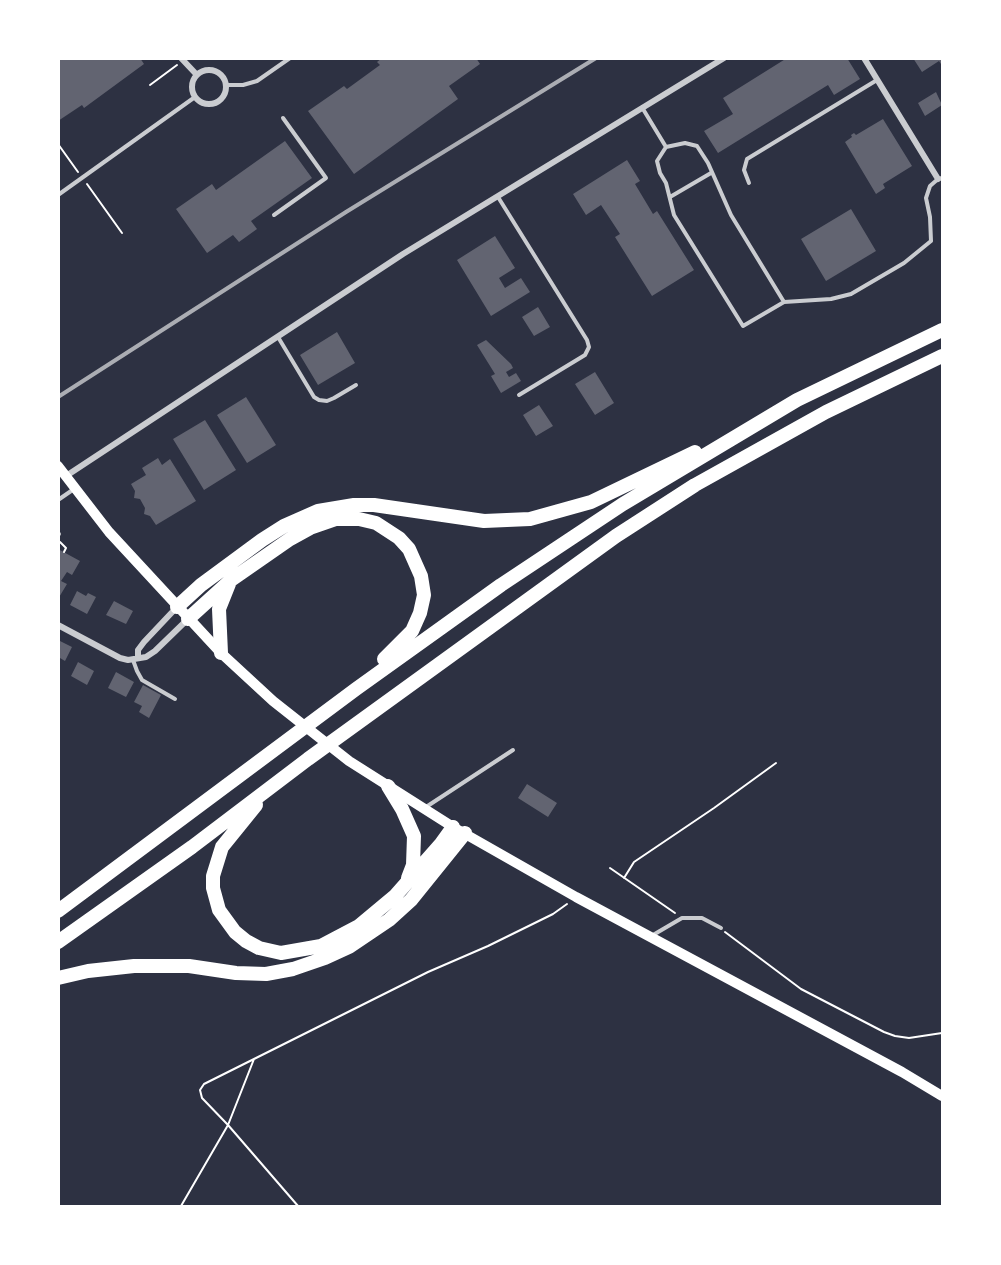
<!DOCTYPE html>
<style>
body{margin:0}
#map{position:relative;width:1001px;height:1265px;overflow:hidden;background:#2d3142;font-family:"Noto Sans",sans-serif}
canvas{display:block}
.frame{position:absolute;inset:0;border:60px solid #fff;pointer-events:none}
</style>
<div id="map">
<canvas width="1001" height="1265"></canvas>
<div class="frame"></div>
</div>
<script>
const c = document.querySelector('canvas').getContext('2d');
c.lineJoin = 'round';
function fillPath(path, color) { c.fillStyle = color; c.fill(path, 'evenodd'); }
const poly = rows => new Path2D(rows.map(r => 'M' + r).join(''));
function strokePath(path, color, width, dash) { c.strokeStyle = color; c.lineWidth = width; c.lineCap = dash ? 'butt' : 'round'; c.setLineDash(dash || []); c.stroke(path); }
fillPath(poly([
 [58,58,140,58,144,64,84,108,82,105,58,121],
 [382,58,476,58,480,64,449,86,458,99,354,174,308,111,344,86,347,89,380,65,377,62],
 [787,58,847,58,860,79,834,95,828,85,718,153,704,131,733,114,723,98],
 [913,58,942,58,942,63,941,64,939,61,922,72],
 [936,92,942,105,925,116,918,103],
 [883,119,912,166,883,184,885,188,876,194,845,142,852,137,851,135,854,133,856,135],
 [285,141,312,178,251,221,257,229,239,242,233,235,207,253,176,209,212,184,216,190],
 [627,160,640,181,635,184,653,214,657,211,694,270,652,296,615,237,620,234,601,205,586,215,573,194],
 [851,209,876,251,826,281,801,239],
 [495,236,515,268,499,278,505,288,521,278,530,292,491,316,457,260],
 [538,307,550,327,534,336,522,317],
 [337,332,355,363,318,385,300,355],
 [486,340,511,364,513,368,506,372,509,377,516,373,521,381,501,393,491,376,495,374,477,345],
 [595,372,614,403,595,415,575,384],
 [246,397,276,445,247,463,217,415],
 [539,405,553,426,536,436,523,415],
 [205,420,236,470,204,490,173,439],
 [158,458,162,465,170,459,196,501,156,525,150,516,144,514,145,508,140,499,134,498,135,491,131,484,146,475,142,468],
 [58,549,80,561,72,575,67,572,61,581,67,584,58,599],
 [77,591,86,596,88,593,96,597,87,614,70,605],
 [114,601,133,611,126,624,106,615],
 [58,640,72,647,65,661,60,658,58,662],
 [78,662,94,671,87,685,71,676],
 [116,672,134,682,126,697,108,688],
 [143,685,161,695,149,718,139,712,142,706,134,702],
 [527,784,557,803,548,817,518,798]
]), '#626471');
strokePath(poly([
 [150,85,177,65],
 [58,144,78,172],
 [87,184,122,233],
 [60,542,66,548,64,552],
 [610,868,675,913],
 [624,878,634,862,714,808,776,763],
 [725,932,801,989,884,1032,895,1036,909,1038,942,1033],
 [181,1206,228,1125,254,1059],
 [298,1206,228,1125,202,1098,200,1090,204,1084,428,972,488,946,553,914,567,904]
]), '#fff', 2);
strokePath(poly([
 [226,85,243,85,257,81,290,58],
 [643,109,666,147],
 [685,143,697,146,708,163,731,215,784,302,743,326,674,215,666,183,660,173,657,161,666,147,685,143],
 [749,183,744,170,747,159,877,80],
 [58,195,195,97],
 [498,197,587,340,589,347,585,355,519,395],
 [670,197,711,173],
 [274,215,326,178,283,118],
 [784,302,831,299,851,294,904,263,931,241,930,217,926,198,930,186,938,179,942,178],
 [278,337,314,397,319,400,327,401,334,398,356,385],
 [58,500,74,489],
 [58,534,59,534],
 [133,660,137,671,142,680,175,699],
 [426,807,513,750],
 [653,935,682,918,702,918,721,928]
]), '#caccd0', 4);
strokePath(poly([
 [181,58,197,75],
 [864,58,938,179],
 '192 87a17 17 0 1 1 34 0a17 17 0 1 1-34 0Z',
 [66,476,403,254,724,58],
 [58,625,120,658,128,660,146,657,155,651,188,619],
 [138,657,138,650,144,642,177,607]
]), '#caccd0', 6);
strokePath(poly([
 [58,466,109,532,221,653,273,701,349,761,453,827,576,897,902,1072,942,1096]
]), '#fff', 10);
strokePath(poly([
 [177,607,201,585,262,540,284,526,318,511,354,505,374,505,484,521,530,519,591,502,695,452],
 [188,619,231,580,290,539,310,528,336,519,359,519,376,523,399,538,409,549,421,576,424,595,420,613,412,631,384,659],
 [221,653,219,609,229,584],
 [388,786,402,809,414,836,413,865,408,878],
 [256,805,222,847,213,876,213,888,219,910,235,932,246,941,259,948,281,953,321,946,359,926,395,896,440,845,453,827],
 [58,911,356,689,501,585,623,504,797,400,942,330],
 [58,942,192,847,308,759,616,536,695,485,826,412,942,356],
 [58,978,88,971,134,966,189,966,236,973,266,974,293,969,325,958,349,947,389,920,411,900,465,833]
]), '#fff', 14);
strokePath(poly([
 [58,397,346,212,596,58]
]), '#abadb3', 4);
</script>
